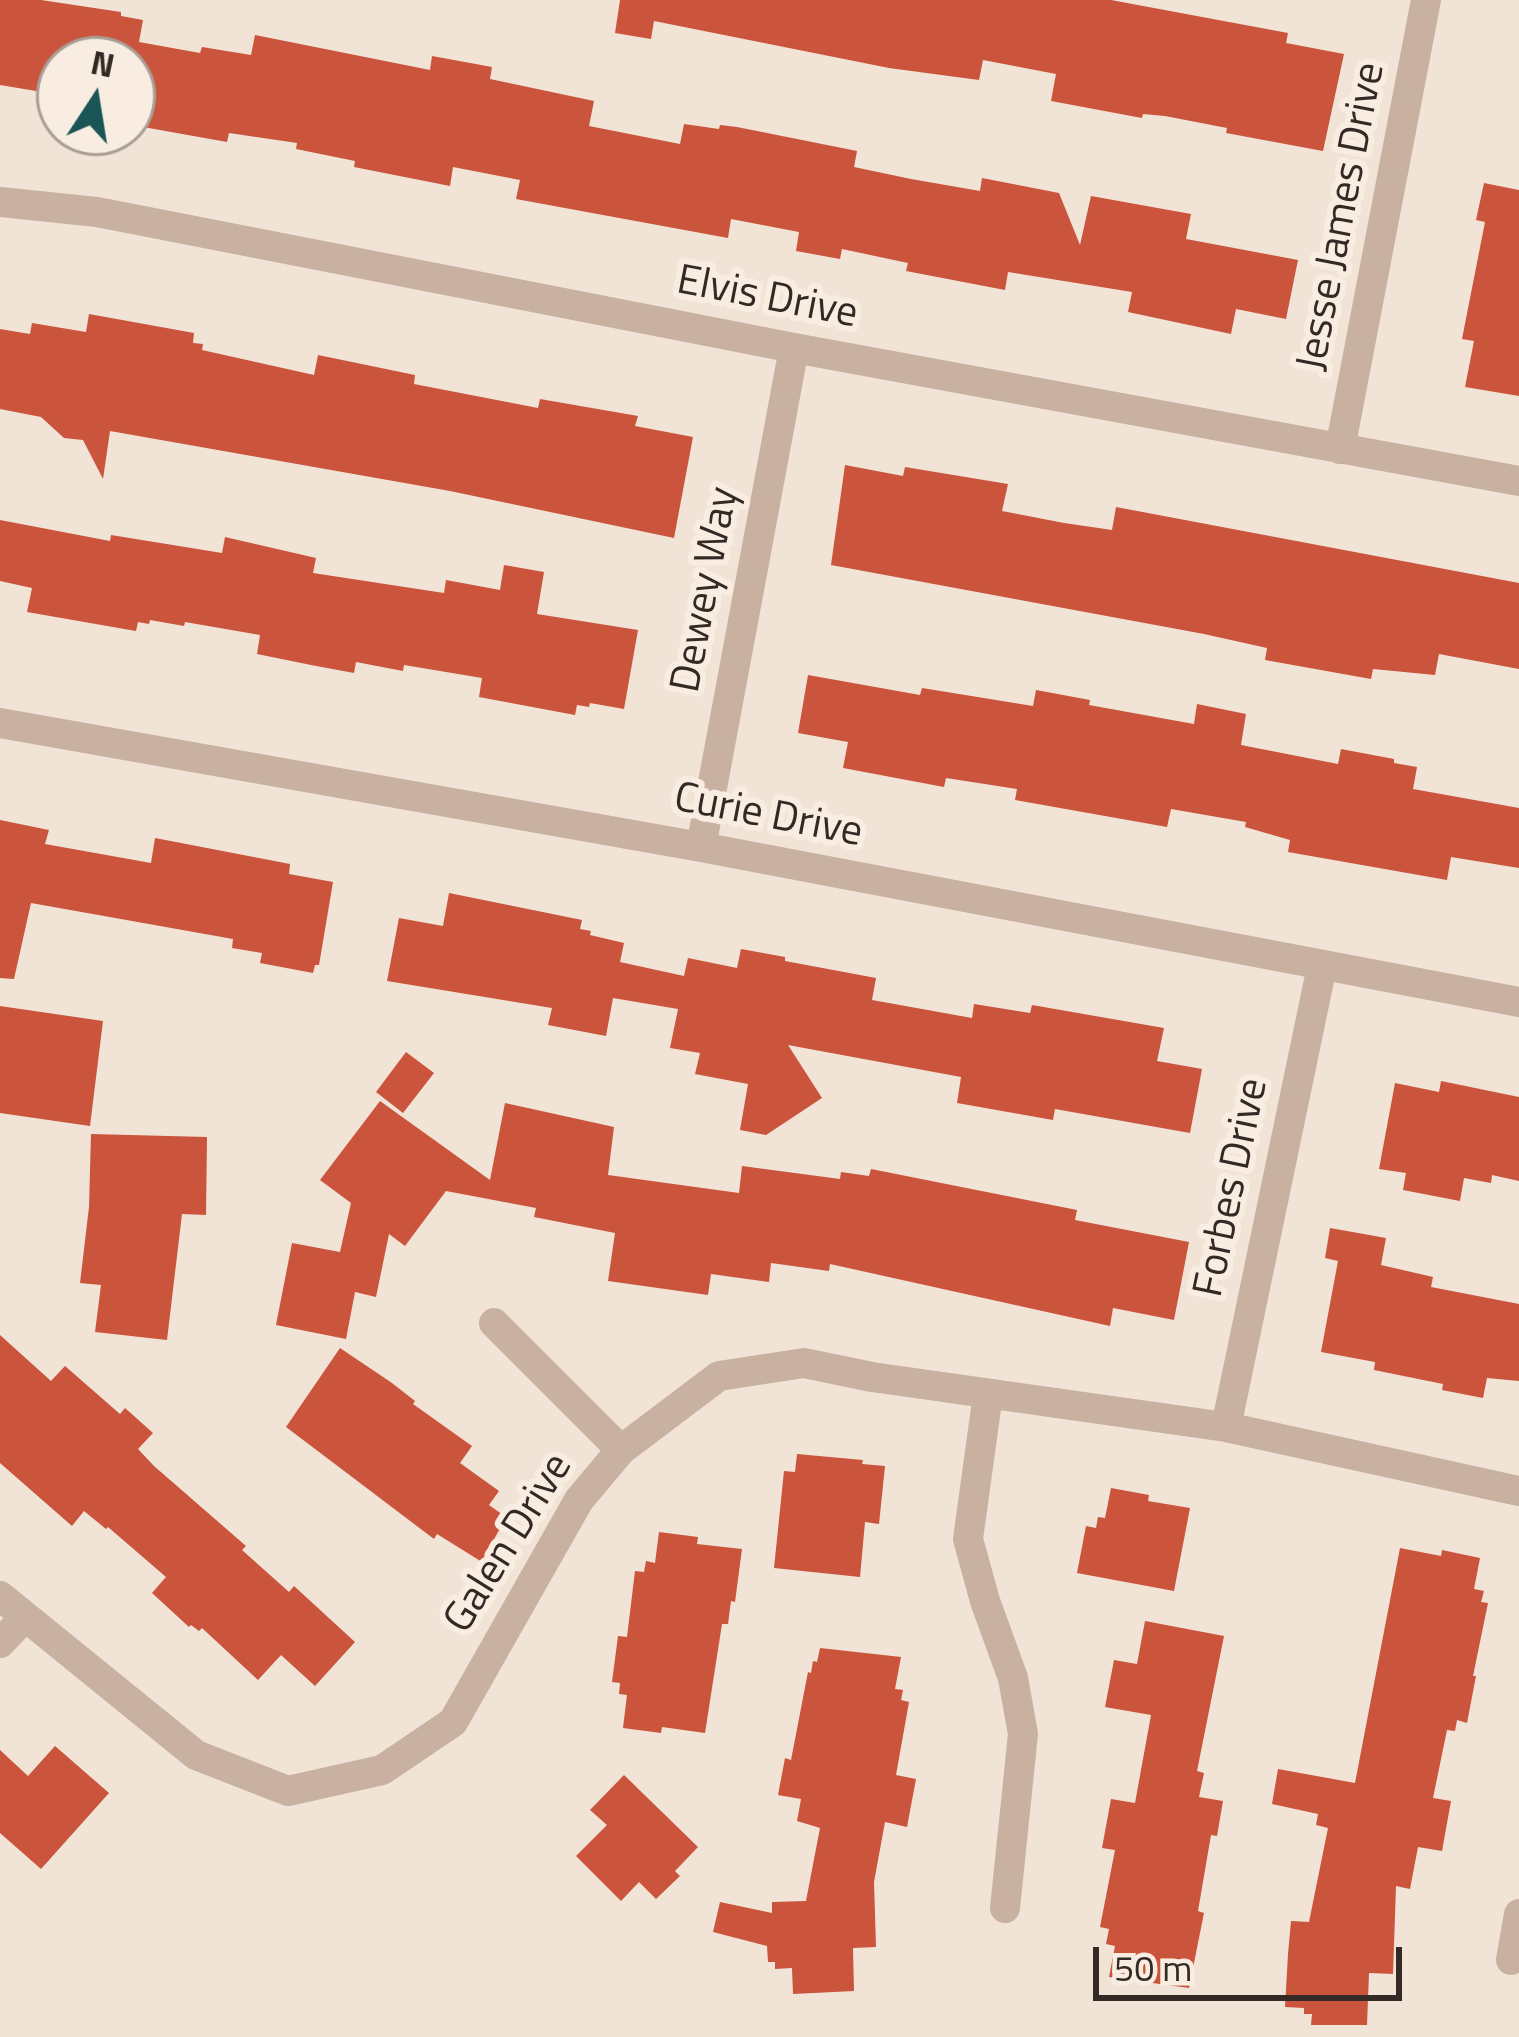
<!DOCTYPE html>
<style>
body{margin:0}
#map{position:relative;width:1519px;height:2037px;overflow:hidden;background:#f1e3d6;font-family:"Titillium Web",sans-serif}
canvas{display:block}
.north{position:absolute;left:36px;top:36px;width:120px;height:120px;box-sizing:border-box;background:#f9ede2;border:3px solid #aa9f96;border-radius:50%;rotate:12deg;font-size:33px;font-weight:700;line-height:48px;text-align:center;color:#342925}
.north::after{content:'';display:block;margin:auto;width:42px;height:54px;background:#1a5656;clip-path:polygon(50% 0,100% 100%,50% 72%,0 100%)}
.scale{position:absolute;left:1093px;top:1947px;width:309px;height:54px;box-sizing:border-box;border:6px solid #342925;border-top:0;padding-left:15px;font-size:36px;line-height:42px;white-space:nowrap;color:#342925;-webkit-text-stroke:9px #f9ede2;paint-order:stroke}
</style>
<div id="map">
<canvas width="1519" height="2037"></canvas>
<div class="north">N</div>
<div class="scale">50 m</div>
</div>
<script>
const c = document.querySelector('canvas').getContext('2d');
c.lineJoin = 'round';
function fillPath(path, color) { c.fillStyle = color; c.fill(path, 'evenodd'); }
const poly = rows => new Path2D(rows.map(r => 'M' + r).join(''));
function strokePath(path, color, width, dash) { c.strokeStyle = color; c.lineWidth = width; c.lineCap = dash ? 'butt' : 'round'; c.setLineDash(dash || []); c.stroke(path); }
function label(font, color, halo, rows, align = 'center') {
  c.font = font + ' "Titillium Web",sans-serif'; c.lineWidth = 12; c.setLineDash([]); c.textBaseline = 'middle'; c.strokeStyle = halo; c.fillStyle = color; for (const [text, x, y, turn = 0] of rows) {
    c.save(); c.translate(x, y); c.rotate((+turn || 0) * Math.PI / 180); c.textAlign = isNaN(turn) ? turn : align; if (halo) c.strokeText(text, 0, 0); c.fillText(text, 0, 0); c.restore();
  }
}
fillPath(poly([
 [0,0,41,0,121,12,121,16,143,20,139,42,200,53,202,47,251,55,255,35,430,70,432,56,492,67,490,79,594,101,589,126,680,144,684,124,719,129,720,125,737,127,857,151,854,167,911,179,980,191,982,178,1059,193,1080,245,1091,196,1191,214,1186,239,1298,260,1286,319,1236,309,1231,334,1128,312,1132,292,1008,272,1005,290,906,271,908,263,842,249,840,259,796,251,799,232,731,219,728,238,516,199,520,180,453,167,450,186,354,167,355,161,296,149,297,143,229,133,227,142,132,125,132,60,60,60,60,95,0,85],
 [620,0,1111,0,1288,33,1286,43,1344,54,1323,151,1226,133,1227,128,1165,116,1143,114,1142,118,1051,101,1056,74,983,60,979,80,889,68,654,21,651,39,615,33],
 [1484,183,1519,190,1519,396,1465,387,1474,341,1462,339,1485,222,1476,220],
 [89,314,194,333,193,343,203,344,202,350,314,375,318,355,415,375,414,384,538,408,540,399,638,416,635,426,693,437,674,538,450,491,110,431,103,479,83,440,64,438,41,417,0,409,0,329,30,334,32,323,86,332],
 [845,465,903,476,905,467,1008,484,1002,511,1064,523,1112,530,1116,507,1519,583,1519,669,1439,654,1435,675,1373,669,1371,679,1265,660,1267,648,1204,634,831,565],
 [0,520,110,541,111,535,222,553,225,537,316,558,313,573,444,593,446,580,500,590,504,565,544,572,537,614,638,630,624,709,590,703,589,707,577,705,575,715,479,697,482,678,404,665,403,671,356,662,354,673,311,665,257,654,260,635,185,622,184,626,150,620,149,624,138,622,136,631,27,612,32,588,0,581],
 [808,675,920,695,922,688,1033,706,1036,690,1090,700,1089,705,1194,724,1197,704,1246,714,1241,745,1338,764,1341,749,1394,759,1394,763,1417,767,1413,789,1519,808,1519,868,1451,857,1447,880,1288,852,1290,840,1245,827,1246,822,1171,809,1167,827,1015,800,1017,789,946,778,944,787,843,768,848,742,798,733],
 [0,820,49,830,45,844,151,863,155,838,290,864,289,874,333,882,319,965,315,965,313,973,260,963,262,953,232,948,233,939,31,903,14,979,0,978],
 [449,893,582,920,580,929,591,931,590,935,624,943,620,962,684,976,688,958,737,968,741,949,785,957,785,961,876,978,872,1000,972,1018,974,1004,1030,1013,1032,1005,1164,1028,1157,1061,1202,1069,1190,1133,1055,1109,1053,1120,957,1103,961,1077,788,1045,822,1098,766,1135,740,1130,748,1084,695,1074,700,1053,670,1048,678,1009,613,998,606,1036,548,1025,552,1008,387,981,399,918,443,926],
 [0,1006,103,1021,90,1126,0,1113],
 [406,1052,434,1073,403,1113,376,1092],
 [1441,1081,1519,1097,1519,1181,1492,1175,1491,1183,1464,1178,1460,1201,1403,1190,1406,1173,1379,1169,1395,1083,1439,1092],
 [380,1101,490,1180,505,1103,614,1127,608,1175,739,1193,742,1166,840,1179,841,1172,869,1176,871,1169,1077,1210,1075,1220,1189,1242,1174,1320,1113,1308,1110,1326,830,1264,829,1271,771,1263,769,1282,711,1274,708,1295,608,1281,615,1233,534,1217,536,1208,446,1191,405,1246,389,1234,376,1297,355,1292,346,1339,276,1325,292,1243,340,1252,351,1203,320,1180],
 [91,1134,207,1137,206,1215,182,1214,167,1340,95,1332,101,1285,80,1283,89,1207],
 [1330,1228,1386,1238,1381,1265,1433,1277,1431,1287,1519,1304,1519,1381,1487,1378,1483,1398,1442,1390,1443,1384,1374,1370,1375,1362,1321,1352,1338,1261,1325,1258],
 [0,1335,51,1381,65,1366,120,1414,125,1408,153,1433,138,1449,154,1466,246,1546,242,1550,289,1592,294,1586,355,1642,315,1686,281,1655,258,1680,202,1628,199,1631,191,1625,189,1627,152,1593,166,1577,108,1527,106,1529,84,1511,72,1526,0,1463],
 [340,1348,392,1383,415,1401,413,1404,472,1446,460,1463,499,1491,489,1505,506,1517,482,1562,437,1534,434,1539,286,1427],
 [797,1454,863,1460,862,1464,885,1466,879,1524,865,1522,860,1577,774,1568,784,1471,795,1472],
 [1111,1488,1149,1495,1148,1501,1190,1508,1174,1591,1077,1573,1086,1526,1096,1528,1098,1517,1105,1518],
 [659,1532,698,1537,697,1544,742,1549,735,1602,731,1601,728,1624,722,1624,705,1733,662,1727,661,1733,623,1728,627,1695,619,1694,620,1683,612,1682,618,1636,627,1637,635,1571,644,1572,646,1561,655,1563],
 [1400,1548,1441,1556,1442,1550,1480,1558,1474,1589,1484,1591,1481,1602,1488,1603,1473,1676,1476,1676,1467,1723,1457,1720,1455,1731,1447,1730,1433,1798,1451,1801,1442,1851,1418,1847,1410,1889,1396,1886,1393,1974,1369,1973,1367,2025,1311,2025,1312,2014,1304,2014,1304,2008,1285,2007,1288,1954,1291,1921,1309,1922,1328,1828,1316,1825,1318,1814,1272,1804,1278,1769,1355,1783],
 [1145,1621,1224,1636,1197,1771,1204,1773,1199,1797,1223,1801,1217,1836,1211,1835,1198,1911,1204,1913,1189,1988,1109,1977,1115,1946,1106,1944,1109,1929,1100,1927,1115,1850,1102,1848,1111,1799,1135,1803,1151,1715,1105,1707,1114,1660,1137,1664],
 [820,1648,901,1657,895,1689,903,1690,901,1700,909,1702,896,1775,916,1779,907,1827,885,1822,874,1882,876,1947,853,1948,854,1991,793,1994,792,1968,775,1969,775,1962,768,1962,767,1946,713,1932,720,1902,772,1913,772,1902,806,1901,820,1828,797,1821,801,1799,778,1795,785,1758,791,1760,808,1672,811,1673,813,1661,817,1662],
 [55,1746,109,1793,41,1869,0,1833,0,1750,28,1776],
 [624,1775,698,1847,675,1871,680,1876,656,1899,639,1882,621,1901,576,1856,607,1825,590,1810]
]), '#ca543c');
strokePath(poly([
 [0,202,97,212,794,348,1519,481],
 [1340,449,1426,0],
 [0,723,701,847,1519,1002],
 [701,847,794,348],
 [494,1323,621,1450],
 [988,1394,968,1539,985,1601,1013,1678,1023,1734,1005,1908],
 [1226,1427,1322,966],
 [0,1596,196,1755,288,1791,382,1770,453,1722,579,1500,621,1450,719,1376,804,1363,872,1377,1226,1427,1519,1491],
 [0,1643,24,1618],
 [1511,1960,1519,1914]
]), '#c9b1a2', 30);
label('42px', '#342925', '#f9ede2', [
 ["Jesse James Drive",1343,217,-79],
 ["Elvis Drive",767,299,11],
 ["Dewey Way",707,590,-79],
 ["Curie Drive",768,817,11],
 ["Forbes Drive",1233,1188,-78],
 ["Galen Drive",510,1544,-58]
]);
</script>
